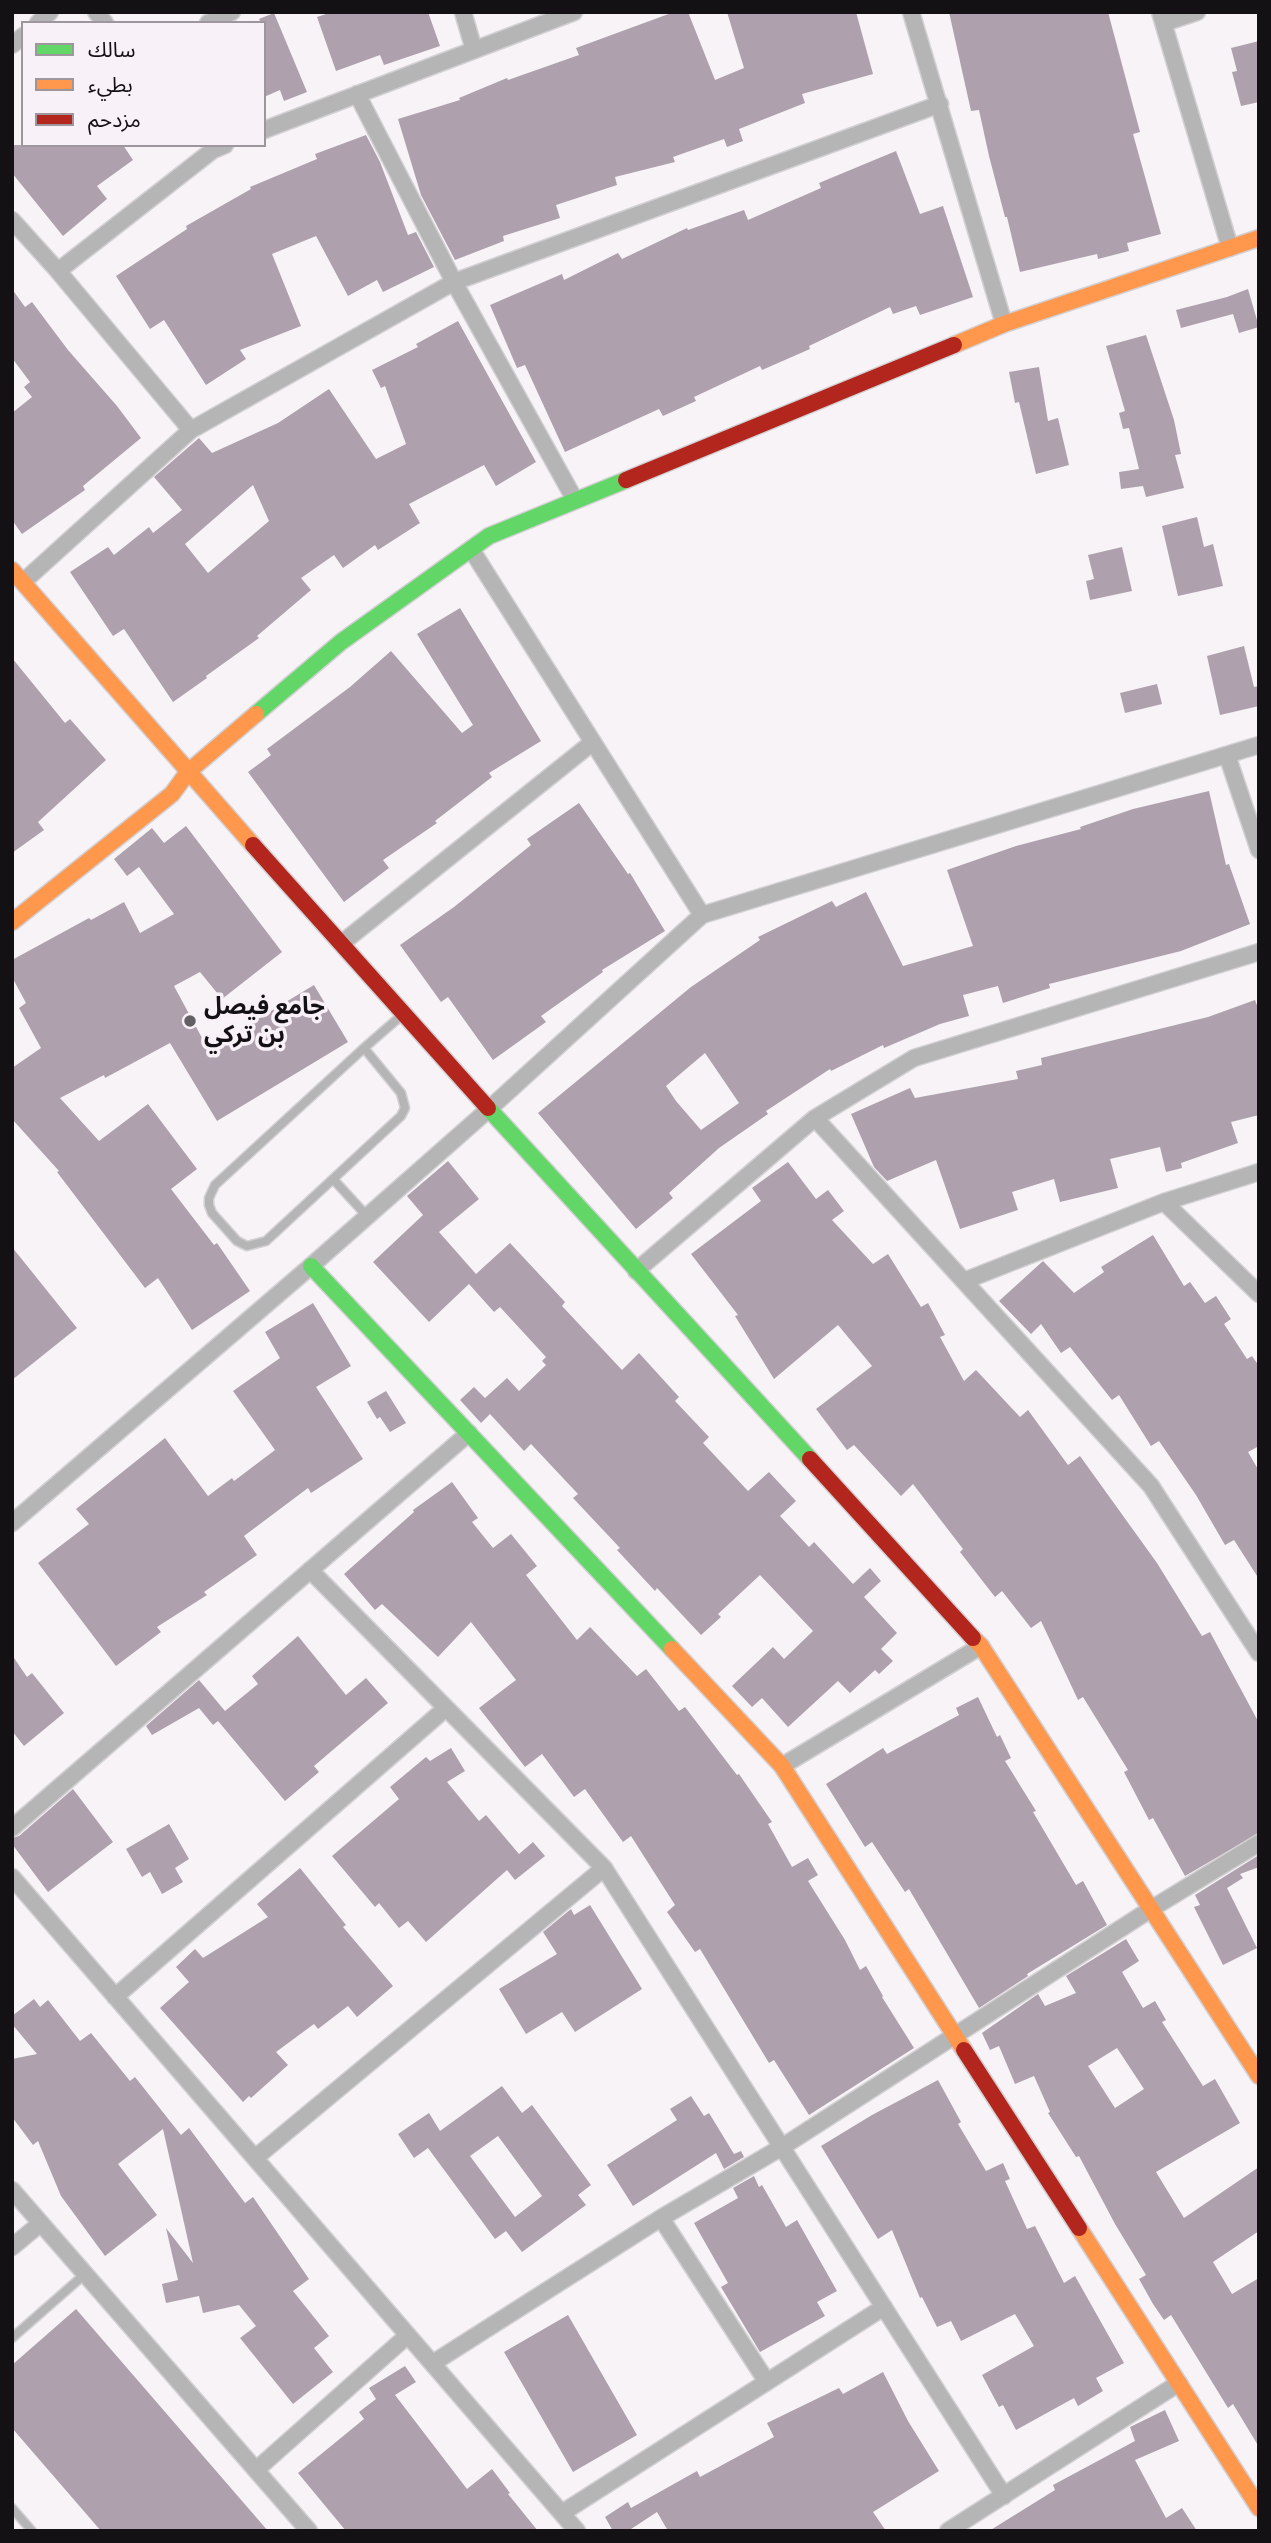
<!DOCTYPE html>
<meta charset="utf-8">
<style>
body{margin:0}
#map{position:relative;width:1271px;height:2543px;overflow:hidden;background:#f7f3f7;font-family:Cabin,"Noto Sans Arabic",sans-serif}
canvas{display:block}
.frame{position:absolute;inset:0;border:14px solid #141114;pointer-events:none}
.legend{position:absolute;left:21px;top:21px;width:245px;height:126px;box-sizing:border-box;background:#f9f1f8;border:2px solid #9d979d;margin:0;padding:9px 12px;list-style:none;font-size:21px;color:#141114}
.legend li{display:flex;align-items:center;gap:14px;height:35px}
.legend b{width:35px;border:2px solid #9d979d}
</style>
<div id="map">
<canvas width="1271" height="2543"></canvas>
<div class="frame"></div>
<ul class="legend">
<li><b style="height:9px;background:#63d668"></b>سالك</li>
<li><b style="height:9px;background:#ff974d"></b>بطيء</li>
<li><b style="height:9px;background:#b3261e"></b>مزدحم</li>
</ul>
</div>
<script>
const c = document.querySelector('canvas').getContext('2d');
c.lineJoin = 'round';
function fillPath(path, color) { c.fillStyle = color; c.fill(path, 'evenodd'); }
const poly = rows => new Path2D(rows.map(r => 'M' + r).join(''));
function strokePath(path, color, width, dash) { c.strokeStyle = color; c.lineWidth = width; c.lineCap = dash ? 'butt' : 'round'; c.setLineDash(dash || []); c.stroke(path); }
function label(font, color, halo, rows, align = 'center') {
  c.font = font + ' Cabin,"Noto Sans Arabic",sans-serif'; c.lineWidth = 7; c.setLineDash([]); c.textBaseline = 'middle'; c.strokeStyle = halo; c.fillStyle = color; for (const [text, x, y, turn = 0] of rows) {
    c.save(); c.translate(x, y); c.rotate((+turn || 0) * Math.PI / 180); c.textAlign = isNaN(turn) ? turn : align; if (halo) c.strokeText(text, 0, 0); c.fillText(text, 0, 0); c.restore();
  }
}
fillPath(poly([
 [332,12,428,12,440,46,384,65,380,55,336,71,317,17],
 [674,12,688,12,715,80,744,68,727,12,856,12,873,74,802,94,805,103,739,129,743,141,727,147,724,139,673,157,675,162,615,177,617,185,556,205,560,218,503,236,504,241,455,260,421,195,398,119,460,100,459,98,507,78,508,80,579,55,576,48],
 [949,12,1108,12,1140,132,1133,134,1161,234,1127,243,1129,251,1098,259,1097,254,1020,272,1007,217,1005,217,989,156,979,110,971,111],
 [274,13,307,92,284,101,280,90,264,97,264,23,261,23,259,19],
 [1259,41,1259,102,1241,106,1232,72,1237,71,1231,48],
 [366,135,380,162,408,235,416,232,434,267,383,292,377,280,348,296,316,236,272,254,301,326,240,350,246,359,206,385,164,320,150,329,116,276,187,229,186,226,251,189,250,187,317,159,315,154],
 [12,145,123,145,133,160,97,186,107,199,63,236,12,173],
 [896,151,920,214,943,206,973,297,920,315,916,306,893,314,890,307,809,346,810,349,762,370,760,366,694,397,696,401,663,416,659,409,565,452,525,365,517,368,490,305,562,274,564,280,618,253,622,259,687,228,688,230,744,210,748,220,821,188,819,183],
 [12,289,25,307,32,302,68,350,117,406,141,438,83,486,85,490,22,534,12,520,12,413,32,397,24,387,30,382,12,358],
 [1248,289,1259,327,1239,333,1233,314,1181,328,1176,310,1227,297],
 [458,321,536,462,496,486,484,465,409,504,420,523,378,550,375,545,343,568,334,555,301,578,311,590,257,636,259,638,206,676,207,678,173,702,124,629,113,636,70,572,108,547,114,555,149,527,153,533,182,510,154,477,199,438,212,453,278,423,329,389,376,459,406,444,385,386,381,388,372,370,418,347,416,344],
 [253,485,269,521,208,573,185,544],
 [1146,335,1174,420,1181,454,1175,455,1184,488,1146,497,1143,486,1121,489,1119,472,1139,469,1129,428,1123,429,1119,413,1125,411,1106,346],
 [1039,367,1048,421,1058,418,1069,465,1036,474,1019,402,1015,403,1009,372],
 [1197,517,1204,547,1213,544,1223,586,1178,596,1162,526],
 [1122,547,1132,591,1090,600,1086,581,1094,579,1088,555],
 [460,608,541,741,489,773,492,777,435,821,437,823,383,860,389,868,344,902,248,772,271,755,267,749,350,687,391,651,462,733,473,725,417,634],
 [1244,646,1254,687,1259,686,1259,706,1220,715,1207,656],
 [12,658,65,723,70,719,106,760,38,822,44,830,12,853],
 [1157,684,1162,704,1125,713,1120,693],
 [1209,791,1226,865,1229,864,1250,924,1181,951,1049,984,1050,988,1003,1003,998,986,963,995,969,1016,940,1024,884,1048,883,1045,831,1071,830,1069,766,1111,768,1114,719,1148,669,1193,673,1198,636,1229,538,1113,691,987,760,940,758,937,832,901,836,907,866,892,903,966,973,946,947,870,1016,846,1081,829,1080,827,1133,809],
 [705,1053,739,1103,701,1130,676,1101,666,1086],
 [579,803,628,874,630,873,665,931,602,970,603,972,541,1016,546,1022,493,1060,448,997,441,1002,400,945,454,907,531,845,527,839],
 [186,826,282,952,222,999,200,972,174,986,208,1049,314,985,348,1042,217,1121,170,1043,105,1078,104,1075,60,1098,99,1141,148,1104,197,1169,171,1189,214,1245,217,1243,250,1291,192,1330,158,1278,145,1288,57,1172,59,1171,12,1119,12,1068,41,1048,19,1008,26,1003,12,977,12,960,89,918,91,920,124,902,140,933,174,914,139,867,127,876,114,859,152,828,164,843],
 [1255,1000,1259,1011,1259,1115,1231,1122,1238,1143,1181,1163,1182,1168,1166,1172,1160,1147,1110,1159,1118,1188,1060,1202,1054,1179,1012,1192,1018,1210,960,1229,936,1160,887,1181,874,1167,851,1114,910,1088,915,1098,1018,1079,1016,1071,1042,1065,1041,1058,1208,1017],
 [448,1161,479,1199,439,1232,476,1274,510,1243,565,1302,562,1306,622,1370,639,1353,679,1397,675,1401,709,1437,703,1443,748,1491,769,1472,796,1501,780,1516,809,1547,814,1542,853,1584,870,1568,881,1581,864,1597,897,1633,881,1649,893,1661,879,1674,875,1670,850,1693,838,1681,788,1727,762,1698,752,1707,732,1686,773,1647,784,1659,813,1631,760,1575,718,1614,721,1617,701,1635,657,1588,655,1591,617,1550,620,1548,573,1498,578,1494,531,1444,524,1451,490,1414,481,1423,460,1400,474,1387,485,1398,507,1378,519,1391,546,1365,542,1361,546,1357,500,1307,494,1312,469,1284,429,1322,373,1262,423,1215,407,1196],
 [788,1162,816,1199,828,1190,844,1211,832,1220,873,1264,888,1254,921,1307,928,1303,945,1335,940,1337,964,1381,976,1370,1020,1417,1028,1410,1068,1465,1080,1456,1157,1563,1202,1636,1210,1632,1259,1723,1259,1833,1185,1876,1153,1818,1149,1820,1124,1772,1128,1770,1083,1697,1078,1700,1041,1621,1031,1628,1002,1591,995,1597,960,1552,963,1549,913,1484,901,1496,854,1445,847,1450,816,1409,872,1366,838,1325,774,1379,735,1316,738,1315,691,1254,761,1201,752,1188],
 [1153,1235,1184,1286,1190,1282,1205,1303,1216,1296,1231,1319,1224,1324,1247,1359,1252,1356,1259,1366,1259,1446,1248,1452,1259,1471,1259,1579,1234,1540,1225,1545,1196,1495,1159,1441,1151,1446,1119,1395,1112,1400,1070,1347,1061,1353,1041,1324,1031,1334,999,1301,1043,1261,1074,1293,1104,1272,1101,1267],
 [12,1247,77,1328,12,1380],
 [313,1303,351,1366,316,1387,363,1459,311,1493,308,1488,244,1536,257,1555,204,1592,207,1595,157,1627,161,1632,116,1666,38,1563,89,1524,76,1509,165,1438,208,1496,232,1478,234,1481,275,1450,233,1391,280,1358,265,1332],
 [386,1391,406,1423,390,1432,380,1417,377,1419,367,1402],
 [452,1482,478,1518,472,1522,493,1548,511,1534,537,1566,526,1575,577,1640,590,1627,637,1676,646,1669,679,1711,685,1707,737,1775,739,1774,772,1822,768,1824,792,1867,808,1858,818,1875,808,1881,845,1940,860,1970,866,1966,883,1996,882,1997,914,2048,809,2115,774,2060,769,2063,700,1949,695,1952,667,1912,675,1905,631,1836,623,1842,585,1789,574,1797,542,1754,525,1767,479,1708,516,1680,471,1622,438,1657,382,1604,375,1610,344,1574,414,1512,413,1510],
 [298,1636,346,1695,366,1678,388,1703,314,1766,319,1772,285,1801,218,1721,213,1725,199,1708,152,1735,146,1726,199,1680,225,1711,258,1684,252,1676],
 [12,1655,27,1677,32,1673,64,1713,24,1746,12,1731],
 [978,1697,997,1737,1000,1735,1011,1758,1005,1761,1036,1811,1033,1812,1076,1885,1083,1881,1107,1925,1027,1974,1028,1976,979,2008,909,1889,905,1892,872,1842,865,1847,826,1784,883,1748,887,1754,959,1715,956,1708],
 [451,1748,465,1771,447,1782,479,1821,486,1815,519,1854,533,1842,545,1856,515,1880,507,1870,426,1942,408,1921,399,1928,379,1903,375,1907,332,1856,399,1799,390,1787,426,1757,430,1761],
 [73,1789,113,1842,48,1892,12,1844,12,1838,19,1836],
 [169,1824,189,1859,175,1868,183,1882,162,1894,150,1872,142,1877,126,1849],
 [1259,1855,1259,1867,1240,1874,1243,1878,1227,1888,1257,1948,1223,1965,1194,1907,1200,1905,1195,1895],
 [300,1868,346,1925,343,1927,393,1986,357,2017,348,2006,318,2029,314,2024,276,2052,288,2065,251,2098,249,2096,243,2102,160,2008,189,1982,176,1967,195,1949,203,1958,268,1917,257,1904],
 [590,1905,642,1989,575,2032,562,2012,526,2034,499,1989,557,1954,543,1932,571,1909,574,1915],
 [1126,1939,1139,1961,1122,1972,1143,2008,1155,2001,1166,2020,1162,2022,1203,2086,1215,2079,1240,2123,1156,2172,1184,2218,1259,2167,1259,2231,1213,2262,1232,2294,1259,2278,1259,2447,1233,2404,1228,2408,1171,2315,1164,2320,1153,2304,1139,2279,1146,2275,1115,2224,1079,2156,1076,2157,1048,2113,1050,2112,1034,2076,1015,2084,999,2046,990,2050,982,2033,1038,1994,1045,2006,1076,1993,1066,1976],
 [1117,2048,1144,2089,1115,2108,1088,2066],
 [34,1999,40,2007,48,2000,80,2041,91,2033,130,2081,135,2077,181,2135,189,2128,245,2203,253,2197,309,2279,293,2291,329,2336,314,2348,333,2372,293,2404,240,2338,256,2326,239,2305,203,2313,199,2296,166,2303,162,2284,178,2280,166,2228,193,2263,163,2129,118,2164,157,2215,105,2256,61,2196,38,2141,33,2145,12,2117,12,2059,37,2054,12,2024,12,2016],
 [938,2080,961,2122,958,2124,986,2171,1003,2163,1010,2179,1005,2181,1027,2229,1035,2226,1064,2283,1075,2276,1124,2363,1096,2378,1103,2391,1078,2406,1074,2398,1016,2430,1003,2405,999,2407,982,2375,1034,2346,1015,2314,961,2341,951,2321,937,2327,922,2297,920,2298,892,2230,878,2239,821,2146,872,2115],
 [502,2086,522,2113,532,2105,591,2185,578,2195,586,2205,522,2252,506,2231,495,2239,428,2148,414,2158,398,2134,429,2113,440,2131],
 [498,2136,542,2196,515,2217,470,2156],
 [691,2096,704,2116,709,2113,734,2154,741,2151,744,2157,724,2169,716,2153,633,2206,607,2165,677,2120,670,2109],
 [754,2176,759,2187,762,2185,786,2227,797,2220,837,2291,817,2302,825,2316,760,2352,721,2287,728,2283,694,2223,738,2198,733,2188],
 [76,2309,268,2531,101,2531,12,2428,12,2365],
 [568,2315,637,2435,573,2472,504,2352],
 [405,2366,416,2382,395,2395,467,2489,492,2469,510,2493,508,2494,538,2531,346,2531,298,2473,364,2419,359,2412,376,2399,369,2388],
 [883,2372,908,2421,939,2471,873,2512,886,2531,668,2531,657,2512,628,2531,613,2531,605,2517,628,2502,631,2508,697,2471,700,2477,774,2437,767,2423,839,2388,843,2394],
 [1165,2410,1179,2441,1135,2460,1166,2518,1182,2508,1197,2531,989,2531,1055,2490,1053,2485,1135,2441,1130,2427]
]), '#aea1ad');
const lane = poly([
 [364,1048,401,1093,405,1108,401,1116,266,1241,247,1246,237,1241,212,1213,209,1205,209,1198,215,1185,364,1048,402,1015],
 [333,1179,367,1216],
 [12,2338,85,2274],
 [12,2508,32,2531]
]);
const street = poly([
 [96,12,105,23],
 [463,12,474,50],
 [911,12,1004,324],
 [1160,12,1230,248],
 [38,23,50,12],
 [208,23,232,12],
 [1164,23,1197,12],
 [12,45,23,36],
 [357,94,454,282,575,500],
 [264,130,574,12],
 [12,220,58,271,191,430],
 [58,271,213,150,225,145],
 [471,549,702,915],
 [23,582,191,430,454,282,940,104],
 [1227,755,1259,850],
 [342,943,593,742],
 [815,1118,1151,1486,1259,1653],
 [1164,1202,1259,1294],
 [636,1271,815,1118,914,1058,1259,952],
 [964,1281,1164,1202,1259,1172],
 [12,1523,311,1266,489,1109,702,915,1259,745],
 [310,1570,604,1868,1004,2496],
 [782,1766,981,1646],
 [12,1828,469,1433],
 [12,1877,577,2531],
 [115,1997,446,1708],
 [255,2158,604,1868],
 [12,2190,309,2531],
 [12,2247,41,2223],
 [433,2363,661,2218],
 [767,2382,661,2218,782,2147,1151,1909,1259,1843],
 [256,2470,408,2335],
 [562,2513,884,2307],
 [948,2531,1179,2383]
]);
const fast = poly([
 [256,714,341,642,489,536,626,480],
 [488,1108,810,1459],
 [311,1266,672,1649]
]);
const slow = poly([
 [954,345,1004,324,1259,238],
 [12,570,253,845],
 [12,922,172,794,188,772,256,714],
 [973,1638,981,1646,1259,2076],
 [672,1649,782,1766,964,2050],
 [1079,2228,1259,2508]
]);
const jam = poly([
 [626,480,954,345],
 [253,845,488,1108],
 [810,1459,973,1638],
 [964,2050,1079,2228]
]);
strokePath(lane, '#d2d0d2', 11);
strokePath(street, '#d2d0d2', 19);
strokePath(fast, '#d2d0d2', 19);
strokePath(slow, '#d2d0d2', 19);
strokePath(jam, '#d2d0d2', 19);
strokePath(lane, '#b6b5b6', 8);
strokePath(street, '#b6b5b6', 16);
strokePath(fast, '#63d668', 16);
strokePath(slow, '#ff974d', 16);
strokePath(jam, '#b3261e', 16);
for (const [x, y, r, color] of [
 [190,1021,7,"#636063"]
]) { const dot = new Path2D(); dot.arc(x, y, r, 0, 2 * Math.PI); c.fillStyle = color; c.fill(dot); strokePath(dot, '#f9f1f8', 2.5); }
label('bold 24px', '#141114', '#f9f1f8', [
 ["جامع فيصل",204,1007],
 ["بن تركي",204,1035]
], 'left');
</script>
